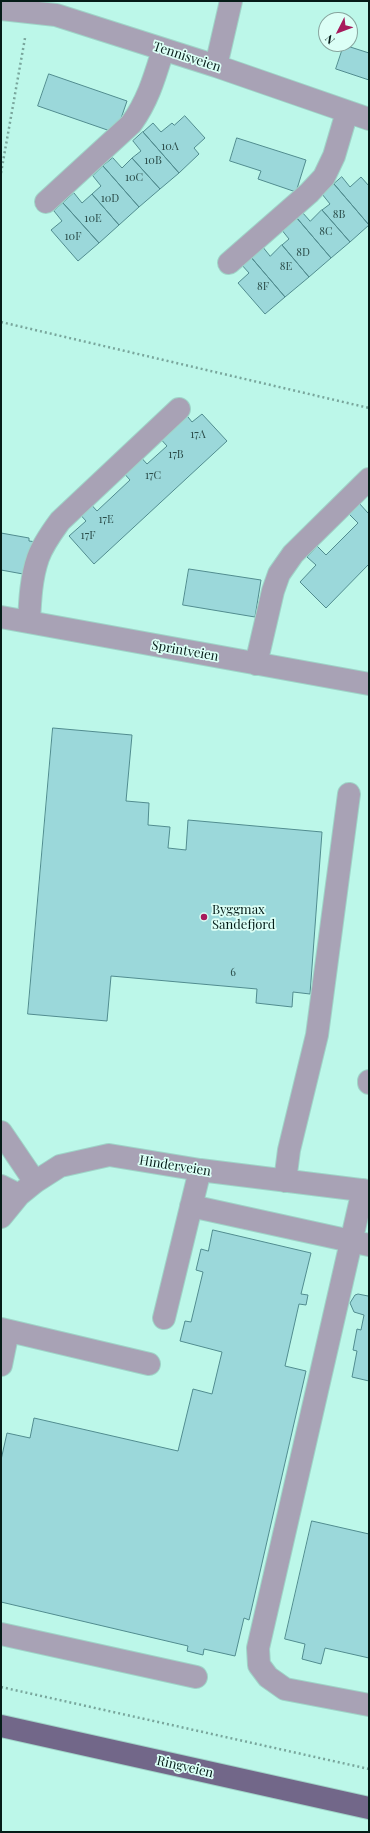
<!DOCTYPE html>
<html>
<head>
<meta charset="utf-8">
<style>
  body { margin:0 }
  #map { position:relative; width:370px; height:1833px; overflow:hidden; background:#bcf7e9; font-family:"Playfair Display",serif }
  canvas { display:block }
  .frame { position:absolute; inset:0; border:2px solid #051c18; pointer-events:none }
  .north { position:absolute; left:318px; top:12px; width:40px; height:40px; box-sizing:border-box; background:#dcfff6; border:1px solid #86a49d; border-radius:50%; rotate:228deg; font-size:11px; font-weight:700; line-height:16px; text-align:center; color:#051c18 }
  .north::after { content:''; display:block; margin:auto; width:14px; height:18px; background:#a71a5c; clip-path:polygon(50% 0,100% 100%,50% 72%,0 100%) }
</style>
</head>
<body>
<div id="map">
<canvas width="370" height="1833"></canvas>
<div class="frame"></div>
<div class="north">N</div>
</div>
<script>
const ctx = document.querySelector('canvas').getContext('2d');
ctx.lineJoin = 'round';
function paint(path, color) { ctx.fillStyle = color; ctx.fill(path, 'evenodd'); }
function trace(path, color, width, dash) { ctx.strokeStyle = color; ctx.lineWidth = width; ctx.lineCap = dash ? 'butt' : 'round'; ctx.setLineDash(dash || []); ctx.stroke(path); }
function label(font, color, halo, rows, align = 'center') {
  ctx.font = font + ' "Playfair Display",serif'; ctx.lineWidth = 3.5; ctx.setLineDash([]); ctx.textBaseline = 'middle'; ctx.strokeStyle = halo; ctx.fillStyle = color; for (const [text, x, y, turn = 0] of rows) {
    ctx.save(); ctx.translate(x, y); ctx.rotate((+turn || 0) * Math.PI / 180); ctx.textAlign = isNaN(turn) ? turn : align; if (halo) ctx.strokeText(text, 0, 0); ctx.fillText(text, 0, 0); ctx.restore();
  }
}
const building = new Path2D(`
  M344,45L369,53V80L336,69Z
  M49,74L127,101L116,133L38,106Z
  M185,116L205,138L194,148L199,154L179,173L143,132L153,123L161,132L172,123L174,125Z
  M143,132L179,173L160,189L132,158L141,151L133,141Z
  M237,138L306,160L296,192L258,179L261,171L230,161Z
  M113,158L122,168L132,158L160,189L139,207L103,166Z
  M103,166L139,207L119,225L92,194L101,186L93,176Z
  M342,177L350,187L361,177L369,186V225L334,184Z
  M334,184L369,225L350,242L322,210L330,204L322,194Z
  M74,193L82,203L92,194L119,225L99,243L63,203Z
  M63,203L99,243L78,261L51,230L62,221L54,211Z
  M322,210L350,242L331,258L296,217L302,212L310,221Z
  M296,217L331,258L309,277L282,245L289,239L281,229Z
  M282,245L309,277L285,297L250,256L262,246L270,256Z
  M250,256L285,297L265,314L238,283L249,273L241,264Z
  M184,412L192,422L202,414L227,441L94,564L69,536L86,521L77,511L88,501L97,511L130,480L121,470L138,454L147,464L167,446L158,436Z
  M359,503L368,513L369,511V564L326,608L300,582L316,565L307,557L317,546L326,555L358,523L349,514Z
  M1,533L29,538V541L37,542L23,574L1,570Z
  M189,569L261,580L255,617L183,605Z
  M53,728L132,735L126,801L149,803L148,825L170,827L168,848L186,850L188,820L322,832L310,994L293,992L292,1007L256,1003L257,989L111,976L107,1021L28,1014Z
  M213,1230L311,1253L301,1294L308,1295L306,1305L299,1304L285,1366L306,1371L249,1620L244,1618L235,1656L204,1649L203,1655L187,1651L188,1646L1,1602V1460L7,1433L30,1438L34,1418L178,1451L193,1389L212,1394L222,1352L180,1341L185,1321L191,1322L203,1272L196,1270L201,1249L208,1251Z
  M369,1292V1381L352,1377L357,1351L353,1350L357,1329L361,1330L364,1315L354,1312L350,1303L355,1295L358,1294L368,1296Z
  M312,1521L369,1534V1658L325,1648L321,1664L302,1659L305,1644L285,1639Z`);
paint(building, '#9bd8da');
trace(building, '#518c8f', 1);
const minor = new Path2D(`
  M1,9L56,15L216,66L369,119
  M216,66L231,1
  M46,202L131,124C148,101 155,76 163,50
  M229,263L309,193L324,177L334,156L347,112
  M1,617L369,684
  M29,622C30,601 31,578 38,558C43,544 52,532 60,521L179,409
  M256,664L273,591L279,574L293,554L369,479
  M369,1081V1083
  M1,1132L35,1182
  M285,1181L289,1150L317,1035L349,794
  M1,1186L19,1195
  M363,1190L258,1648L259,1665L268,1677L285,1689L369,1705
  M191,1206L369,1245
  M1,1217L19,1195L35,1182L60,1166L109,1155L200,1170L369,1191
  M164,1318L200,1170
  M1,1329L149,1364
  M1,1365L8,1331
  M1,1634L196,1677`);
const major = new Path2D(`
  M1,1726L369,1808`);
trace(minor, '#9fd4c8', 24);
trace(major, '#9fd4c8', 24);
trace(new Path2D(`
  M1,173L25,38
  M1,322L369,408
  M1,1687L369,1769`), '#79a69c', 2.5, [2, 3]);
trace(minor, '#a8a2b5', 22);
trace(major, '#726789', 22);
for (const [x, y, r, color] of [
  [204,917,4,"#a71a5c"]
]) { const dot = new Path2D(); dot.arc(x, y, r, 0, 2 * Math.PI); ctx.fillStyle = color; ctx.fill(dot); trace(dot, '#dcfff6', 1.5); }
label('11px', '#2a4b48', null, [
  ["10A",170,147],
  ["10B",153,161],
  ["10C",134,178],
  ["10D",110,199],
  ["8B",339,215],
  ["10E",93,219],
  ["8C",326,232],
  ["10F",73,237],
  ["8D",303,253],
  ["8E",286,267],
  ["8F",263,287],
  ["17A",198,435],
  ["17B",176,455],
  ["17C",153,476],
  ["17E",106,520],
  ["17F",88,536],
  ["6",233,973]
]);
label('13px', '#051c18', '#dcfff6', [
  ["Tennisveien",187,57,18],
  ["Sprintveien",185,651,10],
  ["Hinderveien",175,1166,9],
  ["Ringveien",185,1767,13]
]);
label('13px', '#051c18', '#dcfff6', [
  ["Byggmax",212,910],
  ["Sandefjord",212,925]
], 'left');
</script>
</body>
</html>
